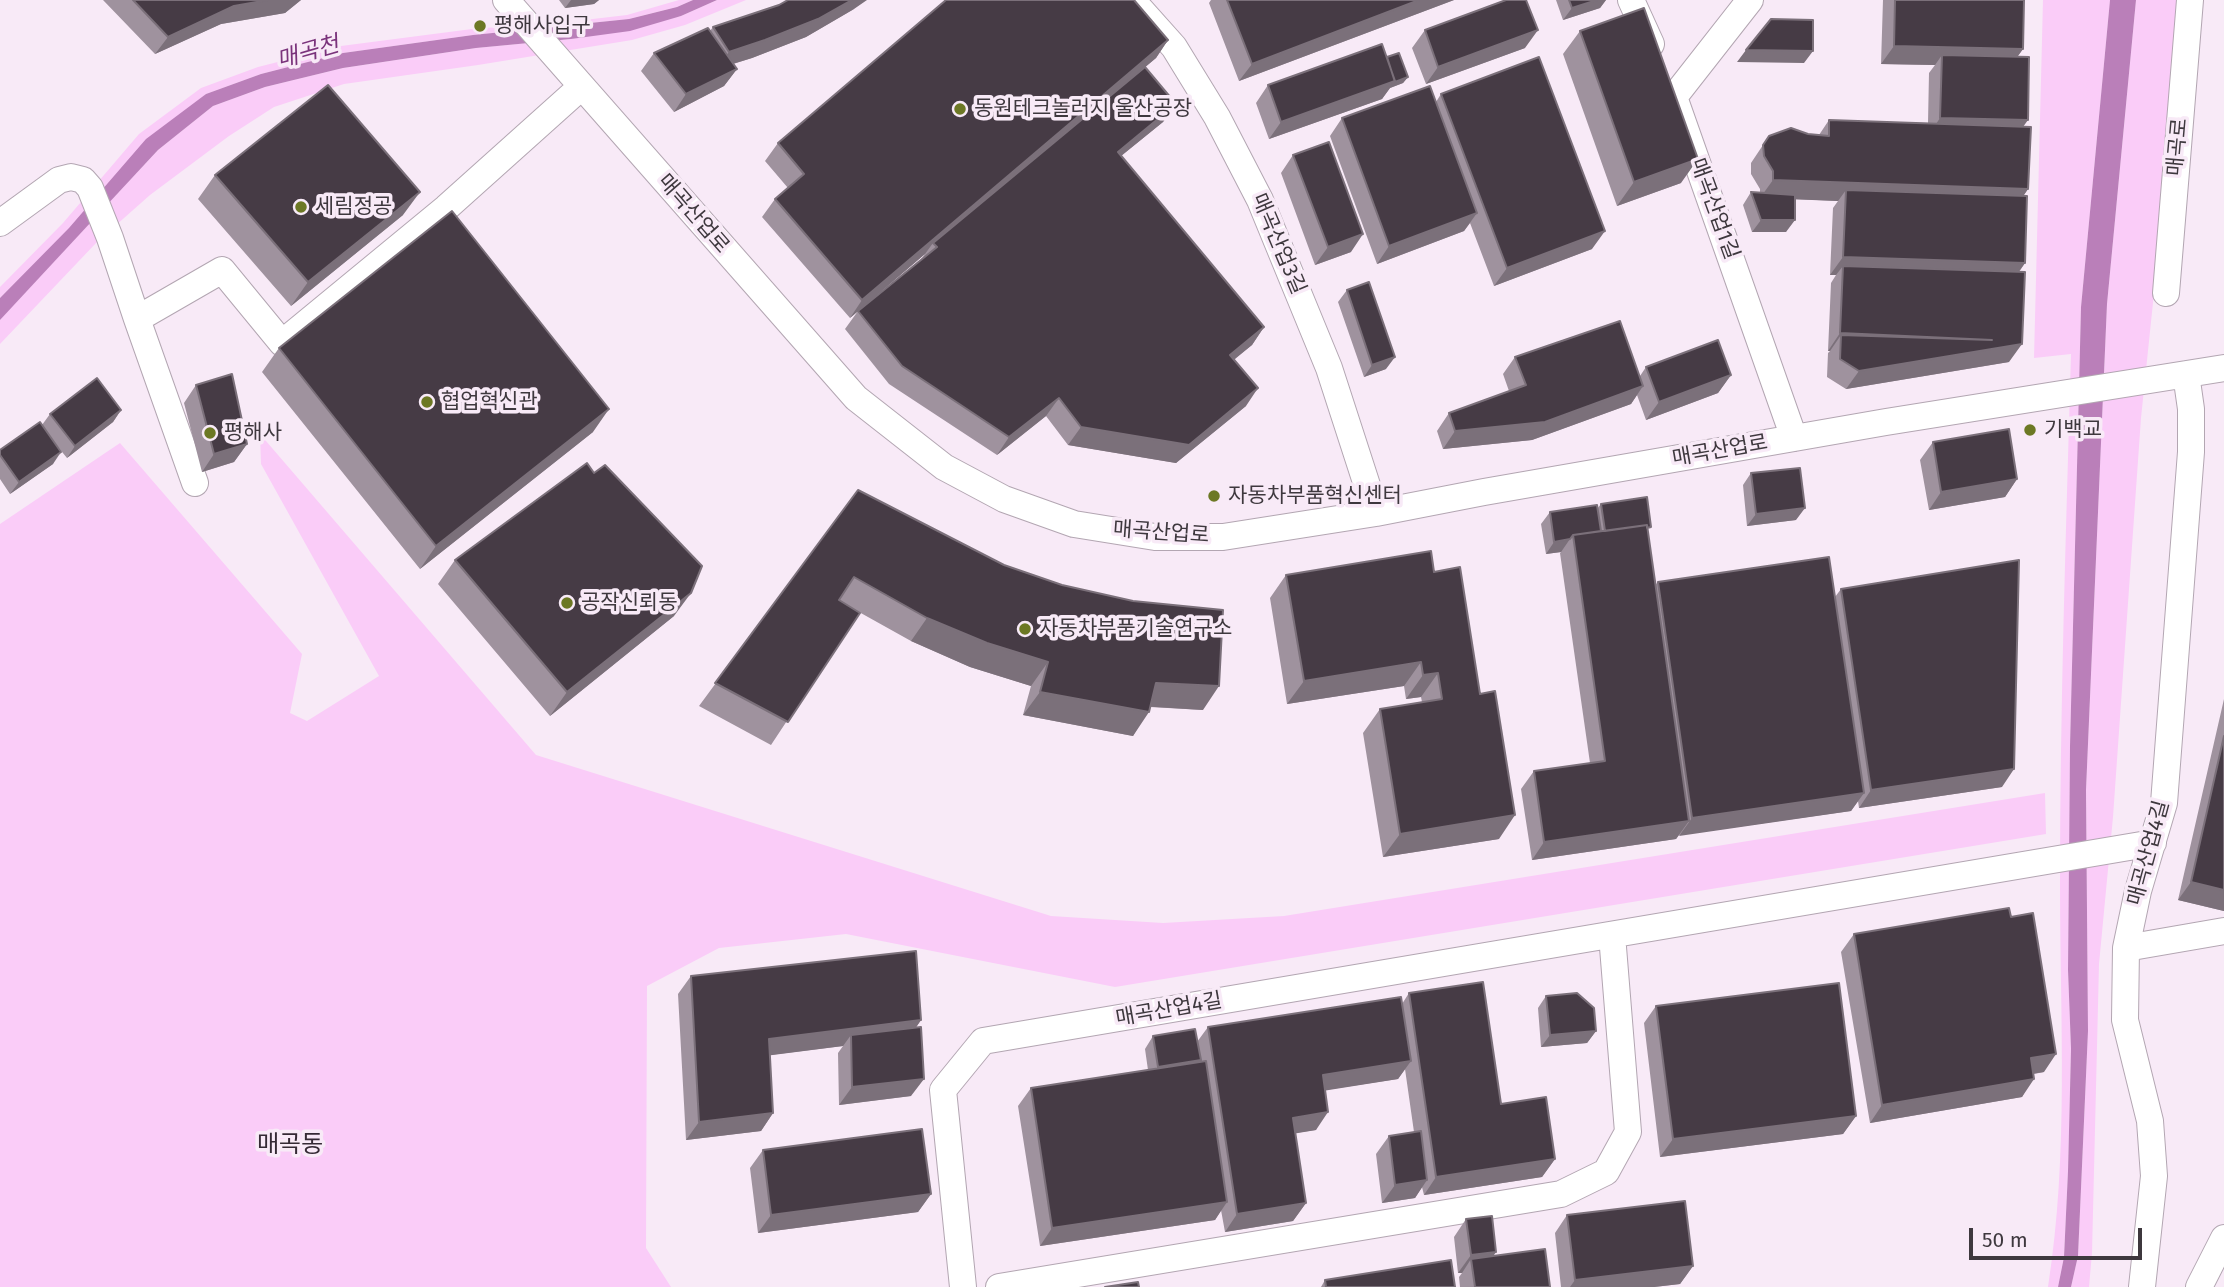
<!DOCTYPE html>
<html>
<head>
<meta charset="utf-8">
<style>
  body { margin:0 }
  #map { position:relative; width:2224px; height:1287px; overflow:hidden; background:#f8eaf7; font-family:"Fira Sans",sans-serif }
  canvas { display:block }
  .scale { position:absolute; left:1969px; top:1228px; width:173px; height:32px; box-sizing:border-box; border:4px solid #3e383e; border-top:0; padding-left:9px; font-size:21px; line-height:24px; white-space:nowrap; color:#3e383e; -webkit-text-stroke:5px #f8eaf7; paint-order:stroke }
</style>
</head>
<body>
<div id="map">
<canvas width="2224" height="1287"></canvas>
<div class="scale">50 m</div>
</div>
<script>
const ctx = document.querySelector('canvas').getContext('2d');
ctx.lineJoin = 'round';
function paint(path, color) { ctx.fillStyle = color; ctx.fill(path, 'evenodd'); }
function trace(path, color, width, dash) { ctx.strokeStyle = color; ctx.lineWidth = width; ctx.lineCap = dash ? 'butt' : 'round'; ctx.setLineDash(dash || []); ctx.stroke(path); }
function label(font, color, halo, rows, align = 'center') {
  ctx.font = font + ' "Fira Sans","Noto Sans KR",sans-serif'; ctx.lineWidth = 7; ctx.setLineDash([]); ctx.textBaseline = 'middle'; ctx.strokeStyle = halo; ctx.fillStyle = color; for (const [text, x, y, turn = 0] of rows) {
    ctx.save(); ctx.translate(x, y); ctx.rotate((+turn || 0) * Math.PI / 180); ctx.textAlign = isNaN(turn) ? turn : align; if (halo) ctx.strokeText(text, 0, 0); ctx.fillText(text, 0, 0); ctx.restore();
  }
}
paint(new Path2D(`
  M679,0H693L677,7L629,19L473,35L343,53L261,74L206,94L0,298V287L63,223L139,134L201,88L258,67L341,46L472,29L567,22L627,15Z
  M717,0H746L685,25L632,40L478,65L344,84L274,107L229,136L150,195L97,242L0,344V320L4,315L158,150L213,106L265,87L343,68L476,48L571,39L681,16Z
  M2043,0H2110L2081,307L2070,746L2068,970L2071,1049L2068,1171L2064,1257L2058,1287H2048C2069,1154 2060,1019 2060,885C2060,708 2066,531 2071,354L2034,358Z
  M2136,0H2178L2159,245L2141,418L2113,817L2099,964L2092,1253L2089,1287H2071L2078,1256L2088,1031L2086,790L2107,304Z
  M260,434L536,755L1051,916L1163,923L1284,916L2045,793L2046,834L1115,987L846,934L719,948L647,986L646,1248L671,1287H0V524L120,443L302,654L290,713L307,721L379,676L261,464Z`), '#faccf8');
paint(new Path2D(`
  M693,0H717L681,16L630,31L571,39L476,48L343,68L265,87L213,106L158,150L0,320V298L69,228L146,139L206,94L261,74L343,53L473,35L629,19L677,7Z
  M2110,0H2136L2107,304L2086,790L2088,1031L2078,1256L2071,1287H2058L2064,1257L2068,1171L2071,1049L2068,970L2070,746L2081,307Z`), '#ba7fb9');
const minor = new Path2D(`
  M506,0L856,398L944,467L1004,499L1074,524L1155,537H1223L1376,513L1484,492L1886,422L2224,368
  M1132,0L1174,47L1217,117L1260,200L1329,368L1376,513
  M1631,0L1651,44
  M1750,0L1674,97L1794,438
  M0,223L59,180L71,177L83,180L90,188L110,238L137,319
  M2166,293L2190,0
  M195,483L137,319L222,270L282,343L446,208L581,87
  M2126,948L2224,931
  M963,1287L943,1090L983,1041L2153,843
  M999,1287L1561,1194L1606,1172L1628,1132L1612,935
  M2142,1287L2154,1176L2150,1121L2125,1020L2126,948L2138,891L2164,803L2191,452V409L2186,374
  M2199,1287L2224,1238`);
trace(minor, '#b3a6b2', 28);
trace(minor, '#fff', 26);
paint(new Path2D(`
  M103,0H301L285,13L221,24L155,54Z
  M559,0H599L594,4L565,8Z
  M944,0H1134L1168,40L1156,58L1145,67L1176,104L1163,122L1121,156L1264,327L1252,345L1234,359L1246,406L1176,463L1068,445L1046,416L997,455L889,384L845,329L858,311L920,261L925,254L850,318L762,217L775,199L788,188L765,161L778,143L945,1Z
  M1211,0H1454L1239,81L1209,3Z
  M1556,0H1606L1600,8L1563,20Z
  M1883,0H2024L2023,49L2017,57L2028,189L2023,196L2025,263L2019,272L2009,362L1846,389L1827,377L1828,353L1830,351H1828L1831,283L1836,275H1830L1833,208L1838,201L1795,199L1786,232H1752L1743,205L1751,192L1760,193V189L1751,174V163L1769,136L1819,135L1829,120L1928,123L1929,73L1935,65L1881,64Z
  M854,9L806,37L752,58L733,64L737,69L724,86L674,112L641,71L654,53L710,31L713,27Z
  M1425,30L1525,48L1426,84L1412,48Z
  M1580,31L1681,183L1617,206L1563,54Z
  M1387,57L1408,77L1403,83L1390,88L1382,99L1269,139L1256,103L1268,85Z
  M1441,94L1592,249L1494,286L1470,223L1464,231L1377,264L1330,136L1342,118L1436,102Z
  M1293,155L1351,252L1315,265L1281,173Z
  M215,175L403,215L291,306L198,199Z
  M1347,290L1386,369L1364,377L1338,302Z
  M279,348L593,432L420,569L262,372Z
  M1515,357L1640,376L1646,367L1731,375L1718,393L1646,420L1637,395L1631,404L1532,440L1443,449L1437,431L1449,413L1509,391L1503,374Z
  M196,385L247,444L234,462L202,472L184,403Z
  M121,410L113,422L67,458L58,447L53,464L10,494L0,479V450L42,425L50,414Z
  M1933,442L2017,479L2005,497L1929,510L1920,460Z
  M1751,473L1796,520L1747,526L1743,485Z
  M858,490L1203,710L1150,707L1133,736L1023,715L1031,686L970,667L911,641L859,612L771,745L699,706Z
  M1601,504L1648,532L1655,585L1658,582L1835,597L1841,589L2002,787L1859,808L1858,801L1851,811L1679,835L1676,839L1532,860L1521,789L1534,771L1590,763L1560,553L1561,552L1546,554L1541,524L1550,512L1597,509Z
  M455,560L674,616L550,716L438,584Z
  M1434,572L1499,839L1383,857L1363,733L1380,709L1422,702L1421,697L1406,699L1404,686L1287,704L1270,598L1286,575Z
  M2224,699V911L2178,900Z
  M1854,934L2044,1072L2034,1074L2022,1097L1870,1123L1841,952Z
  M691,976L921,1020L916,1027L911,1096L839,1105L838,1053L843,1046L770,1055L773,1113L761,1131L686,1140L678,994Z
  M1409,993L1501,1104L1555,1159L1542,1177L1424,1195L1422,1187L1415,1198L1382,1203L1376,1154L1389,1136L1414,1132L1405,1069L1398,1079L1325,1090L1316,1130L1295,1133L1306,1203L1293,1221L1225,1232L1221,1210L1215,1220L1040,1246L1018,1106L1031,1088L1148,1070L1145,1049L1153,1036L1197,1042L1208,1027L1402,1004Z
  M1546,996L1596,1031L1587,1043L1541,1047L1538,1008Z
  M1656,1006L1856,1116L1843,1134L1660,1157L1644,1023Z
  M763,1150L931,1194L918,1212L758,1233L750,1168Z
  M1567,1215L1693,1266L1680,1284L1654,1287H1561L1555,1233Z
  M1466,1219L1494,1256L1550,1287H1460L1459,1277L1462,1273H1458L1454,1237Z
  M1325,1280L1455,1287H1321Z`), '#9f929e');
paint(new Path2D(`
  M268,0H301L285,13L221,24L155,54L168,37L234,6Z
  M571,0H599L594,4L565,8Z
  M852,0H867L854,9L806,37L752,58L716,69L729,52Z
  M1419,0H1454L1239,81L1252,64Z
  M1597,0H1606L1600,8L1563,20L1572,8Z
  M1538,30L1525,48L1426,84L1438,67Z
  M1168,40L1156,58L935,245L933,243L925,254L850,318L862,300Z
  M1894,46L2023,49L2010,67L1942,55L1935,65L1881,64Z
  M1746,50L1813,51L1804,63L1737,62Z
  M737,69L724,86L674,112L686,94Z
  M1408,77L1403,83L1390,88L1382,99L1269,139L1281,122Z
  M1176,104L1163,122L1105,169L1118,152Z
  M1940,118L2028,120L2015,138L1928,136Z
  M1698,159L1681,183L1617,206L1634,182Z
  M1773,180L2028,189L2016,207L1846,190L1838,201L1760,198Z
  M420,192L403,215L291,306L308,282Z
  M1477,213L1464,231L1377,264L1389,246Z
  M1761,220H1795L1786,232H1752Z
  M1605,231L1592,249L1494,286L1507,268Z
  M1363,234L1351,252L1315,265L1328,247Z
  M1843,257L2025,263L2012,281L1843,266L1836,275H1830Z
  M1264,327L1252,345L1218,373L1230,355Z
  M1840,333L1992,340L2022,344L2009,362L1846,389L1859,371L1841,335L1830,351H1828Z
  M1395,357L1386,369L1364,377L1372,365Z
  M1731,375L1718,393L1646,420L1659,402Z
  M1643,386L1631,404L1532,440L1443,449L1455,431Z
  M1258,388L1246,406L1176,463L1068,445L1081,427Z
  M1059,398L1046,416L997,455L1009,437Z
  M609,409L593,432L420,569L436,546Z
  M121,410L113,422L67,458L75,446Z
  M247,444L234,462L202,472L214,454Z
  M61,452L53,464L10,494L19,482Z
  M2017,479L2005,497L1929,510L1941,492Z
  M1805,508L1796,520L1747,526L1756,514Z
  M1570,539L1561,552L1546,554L1554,542Z
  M691,593L674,616L550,716L567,692Z
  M927,618L1048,662L1031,686L970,667L911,641Z
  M1421,662L1404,686L1287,704L1304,681Z
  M1438,673L1421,697L1406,699L1423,675Z
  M1156,683L1219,686L1203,710L1139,706Z
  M1040,692L1149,712L1133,736L1023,715Z
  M2014,769L2002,787L1859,808L1871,790Z
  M1864,793L1851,811L1679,836L1692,818Z
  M1515,815L1499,839L1383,857L1400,834Z
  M1689,821L1676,839L1532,860L1544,842Z
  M2191,882L2224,890V911L2178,900Z
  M921,1020L909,1038L851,1035L843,1046L757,1057L769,1039Z
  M1596,1031L1587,1043L1541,1047L1550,1035Z
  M2056,1054L2044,1072L2018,1076L2031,1058Z
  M1201,1060L1192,1072L1150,1079L1158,1067Z
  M1411,1061L1398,1079L1310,1093L1323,1075Z
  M924,1079L911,1096L839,1105L852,1087Z
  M2034,1079L2022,1097L1870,1123L1882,1105Z
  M1328,1112L1316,1130L1280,1136L1293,1118Z
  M773,1113L761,1131L686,1140L699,1122Z
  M1856,1116L1843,1134L1660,1157L1673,1139Z
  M1555,1159L1542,1177L1424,1195L1436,1177Z
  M1427,1180L1415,1198L1382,1203L1395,1185Z
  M931,1194L918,1212L758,1233L771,1215Z
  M1227,1202L1215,1220L1040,1246L1052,1228Z
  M1306,1203L1293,1221L1225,1232L1237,1214Z
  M1496,1252L1484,1270L1471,1259L1462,1273H1458L1471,1255Z
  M1693,1266L1680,1284L1654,1287H1570L1575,1280Z`), '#7b707a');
const building = new Path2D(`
  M133,0H268L234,6L168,37Z
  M788,0H852L818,19L765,40L729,52L713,27L779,5Z
  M946,0H1134L1168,40L862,300L775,199L804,174L778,143Z
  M1227,0H1419L1252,64Z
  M1506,0H1526L1538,30L1438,67L1425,30Z
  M1569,0H1597L1572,8Z
  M1895,0H2024L2023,49L1894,46Z
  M1644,8L1698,159L1634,182L1580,31Z
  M1771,19L1813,20V51L1746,50Z
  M708,28L737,69L686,94L654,53Z
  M1382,44L1395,81L1281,122L1268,85Z
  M1399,53L1408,77L1395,82L1387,57Z
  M1942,55L2029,57L2028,120L1940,118Z
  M1539,57L1605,231L1507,268L1441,94Z
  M1145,67L1176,104L1118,152L1264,327L1230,355L1258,388L1189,445L1081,427L1059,398L1009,437L902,366L858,311L937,247L933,243Z
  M328,85L420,192L308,282L215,175Z
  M1430,86L1477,213L1389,246L1342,118Z
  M1829,120L2031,127L2028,189L1773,180V171L1764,156L1763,145L1769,136L1791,128L1808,134L1829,136Z
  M1329,142L1363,234L1328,247L1293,155Z
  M1846,190L2027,196L2025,263L1843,257Z
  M1751,192L1795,195V220H1761Z
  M452,211L609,409L436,546L279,348Z
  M1843,266L2025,272L2022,344L1859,371L1840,359L1841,335L1992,340L1840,333Z
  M1369,282L1395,357L1372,365L1347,290Z
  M1620,321L1643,386L1545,422L1455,431L1449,413L1526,385L1515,357Z
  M1718,340L1731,375L1659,402L1646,367Z
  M232,374L247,444L214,454L196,385Z
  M97,378L121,410L75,446L50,414Z
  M40,422L61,452L19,482L0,455V450Z
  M2009,429L2017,479L1941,492L1933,442Z
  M587,463L594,473L605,465L702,566L691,593L567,692L455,560Z
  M1800,468L1805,508L1756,514L1751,473Z
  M858,490L1004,565L1062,585L1133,601L1223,610L1219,686L1156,683L1149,712L1040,692L1048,662L987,643L927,618L854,577L839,600L860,613L788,722L715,683Z
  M1647,497L1651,527L1647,528V525L1605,531L1601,504Z
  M1597,505L1601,531L1573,535L1570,539L1554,542L1550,512Z
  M1647,525L1689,821L1544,842L1534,771L1605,761L1573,535Z
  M1431,551L1434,572L1460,567L1480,694L1495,691L1515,815L1400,834L1380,709L1442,699L1438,673L1423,675L1421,662L1304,681L1286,575Z
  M1829,557L1864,793L1692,818L1658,582Z
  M2019,560L2014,769L1871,790L1841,589Z
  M2224,736V890L2191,882Z
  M2009,908L2011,917L2033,913L2056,1054L2031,1058L2034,1079L1882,1105L1854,934Z
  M916,951L921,1020L769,1039L773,1113L699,1122L691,976Z
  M1483,982L1501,1104L1546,1097L1555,1159L1436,1177L1409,993Z
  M1839,983L1856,1116L1673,1139L1656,1006Z
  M1577,993L1594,1008L1596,1031L1550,1035L1546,996Z
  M1401,997L1411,1061L1323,1075L1328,1112L1293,1118L1306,1203L1237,1214L1208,1027Z
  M921,1027L924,1079L852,1087L851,1035Z
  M1195,1029L1201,1060L1158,1067L1153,1036Z
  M1206,1061L1227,1202L1052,1228L1031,1088Z
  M922,1129L931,1194L771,1215L763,1150Z
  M1421,1131L1427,1180L1395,1185L1389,1136Z
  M1685,1201L1693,1266L1575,1280L1567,1215Z
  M1492,1216L1496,1252L1471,1255L1466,1219Z
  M1545,1249L1550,1287H1475L1471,1259Z
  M1451,1260L1455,1287H1326L1325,1280Z
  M1138,1282L1139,1287H1105Z`);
paint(building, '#463b45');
trace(building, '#7b707a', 2);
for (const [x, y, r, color] of [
  [480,26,7,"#6c7824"],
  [960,109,7,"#6c7824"],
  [301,207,7,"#6c7824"],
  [427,402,7,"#6c7824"],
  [2030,430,7,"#6c7824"],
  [210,433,7,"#6c7824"],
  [1214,496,7,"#6c7824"],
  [567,603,7,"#6c7824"],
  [1025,629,7,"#6c7824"]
]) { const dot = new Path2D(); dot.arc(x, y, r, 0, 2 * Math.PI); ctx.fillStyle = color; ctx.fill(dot); trace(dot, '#f8eaf7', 2.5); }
label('21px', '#3e383e', '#f8eaf7', [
  ["평해사입구",494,26],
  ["동원테크놀러지 울산공장",974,109],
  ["세림정공",315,207],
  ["협업혁신관",441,402],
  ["기백교",2044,430],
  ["평해사",224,433],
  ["자동차부품혁신센터",1228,496],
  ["공작신뢰동",581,603],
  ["자동차부품기술연구소",1039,629]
], 'left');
label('21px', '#3e383e', '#f8eaf7', [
  ["매곡로",2178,147,-85],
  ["매곡산업1길",1714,209,70],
  ["매곡산업로",693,214,49],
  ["매곡산업3길",1278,244,67],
  ["매곡산업로",1720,451,-10],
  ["매곡산업로",1161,533,4],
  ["매곡산업4길",2149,853,-75],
  ["매곡산업4길",1169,1010,-10]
]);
label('italic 23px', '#7a337b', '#f8eaf7', [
  ["매곡천",308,53,-16]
]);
label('24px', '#352a35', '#f8eaf7', [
  ["매곡동",290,1145]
]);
</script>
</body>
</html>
